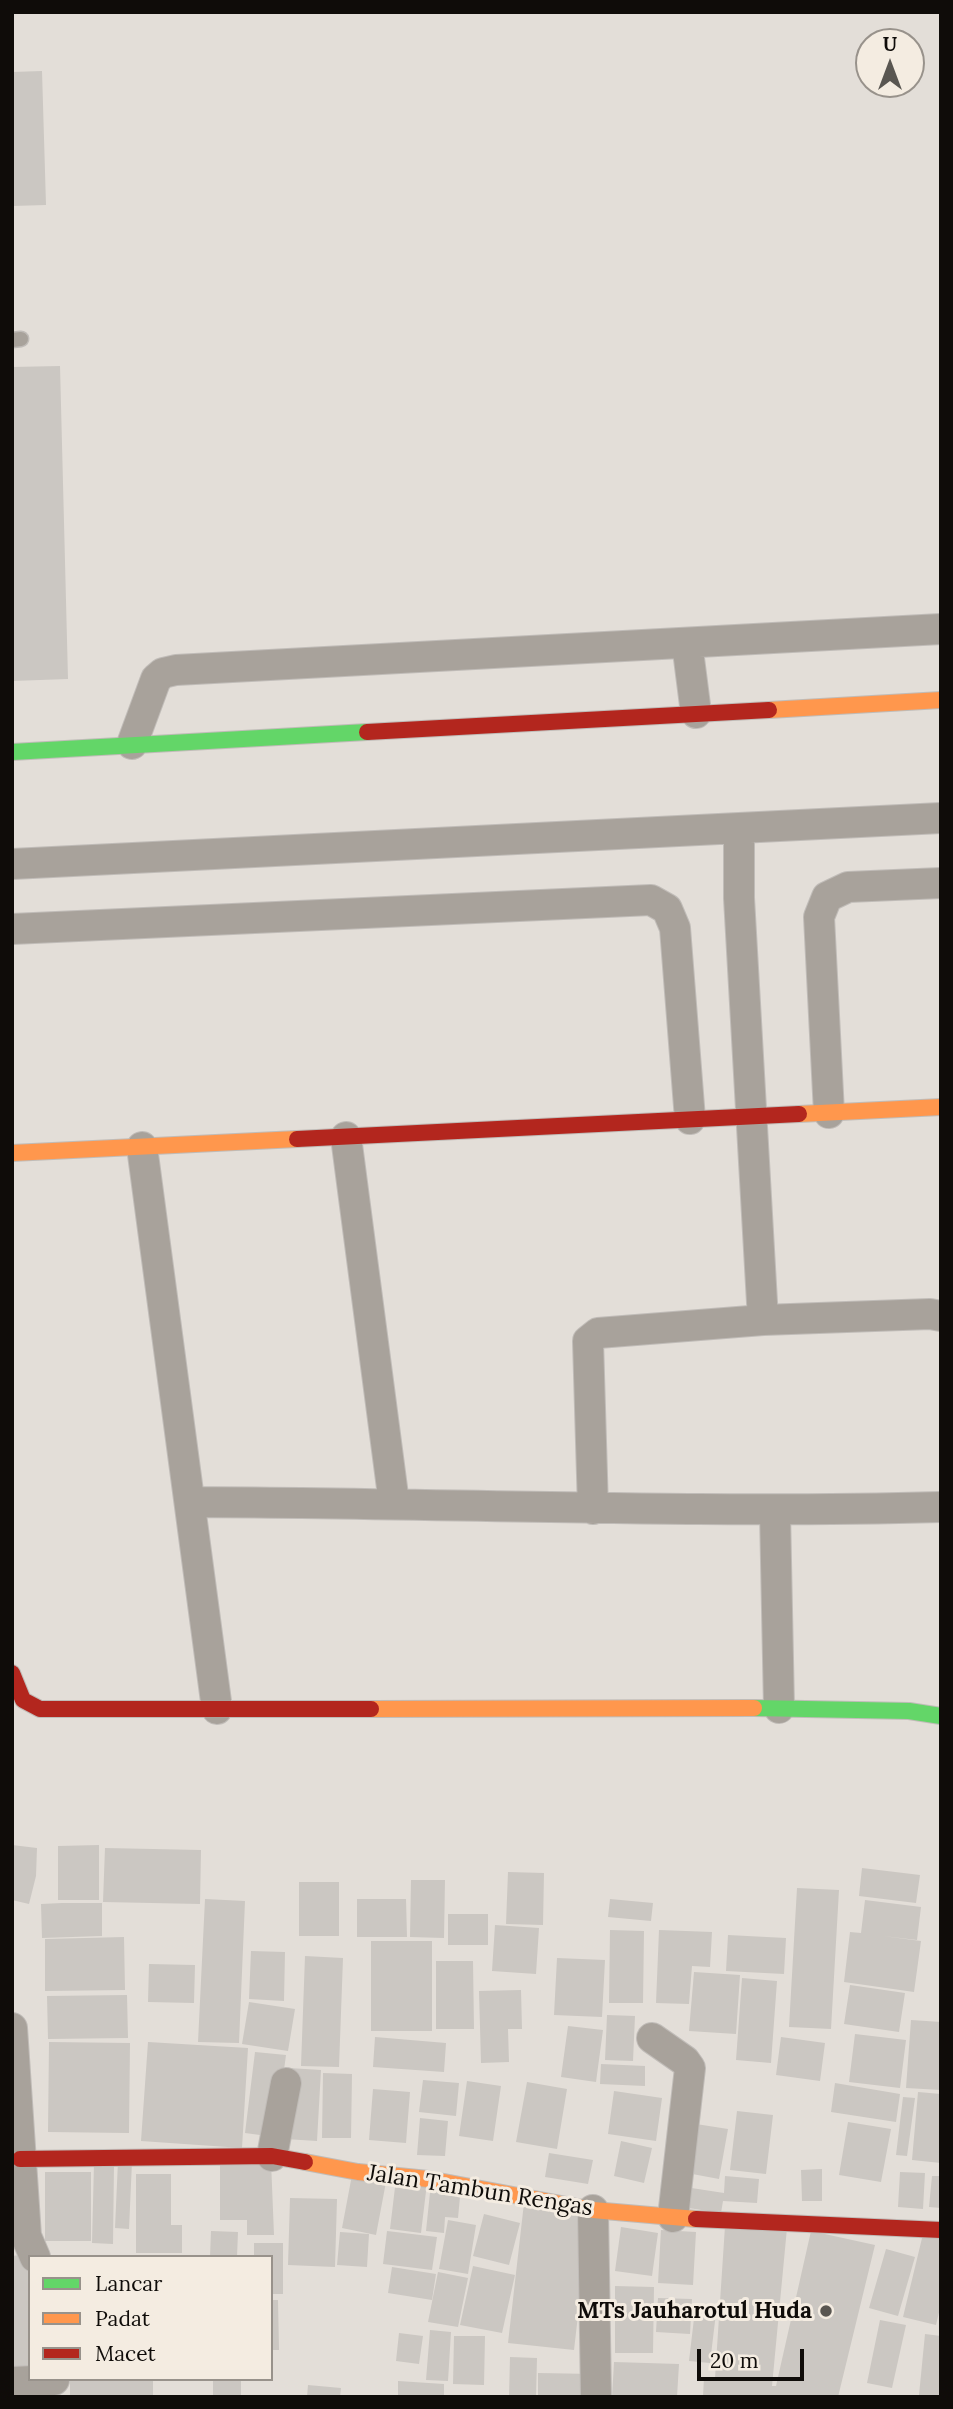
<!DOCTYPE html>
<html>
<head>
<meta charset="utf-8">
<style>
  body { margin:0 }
  #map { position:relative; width:953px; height:2409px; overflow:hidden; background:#e3ded8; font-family:Lora,serif }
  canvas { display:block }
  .frame { position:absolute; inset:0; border:14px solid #0f0c09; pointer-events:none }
  .legend { position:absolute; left:28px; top:2255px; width:245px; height:126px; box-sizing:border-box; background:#f4ece1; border:2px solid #98928b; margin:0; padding:9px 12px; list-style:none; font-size:21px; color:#0f0c09 }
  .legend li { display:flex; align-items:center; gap:14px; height:35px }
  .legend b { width:35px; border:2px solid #98928b }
  .north { position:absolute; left:855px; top:28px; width:70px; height:70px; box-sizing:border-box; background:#f4ece1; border:2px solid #98928b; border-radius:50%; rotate:0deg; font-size:19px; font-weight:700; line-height:28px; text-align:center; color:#0f0c09 }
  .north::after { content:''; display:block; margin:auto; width:24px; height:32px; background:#595651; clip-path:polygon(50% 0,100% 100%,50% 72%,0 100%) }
  .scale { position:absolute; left:697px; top:2349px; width:107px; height:32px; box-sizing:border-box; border:4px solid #0f0c09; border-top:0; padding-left:9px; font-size:21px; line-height:24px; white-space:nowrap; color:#0f0c09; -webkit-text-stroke:5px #f4ece1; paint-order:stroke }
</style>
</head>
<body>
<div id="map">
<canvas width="953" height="2409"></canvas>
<div class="frame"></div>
<ul class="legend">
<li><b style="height:9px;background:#63d668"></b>Lancar</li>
<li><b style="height:9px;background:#ff974d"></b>Padat</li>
<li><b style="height:9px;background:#b3261e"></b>Macet</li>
</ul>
<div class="north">U</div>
<div class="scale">20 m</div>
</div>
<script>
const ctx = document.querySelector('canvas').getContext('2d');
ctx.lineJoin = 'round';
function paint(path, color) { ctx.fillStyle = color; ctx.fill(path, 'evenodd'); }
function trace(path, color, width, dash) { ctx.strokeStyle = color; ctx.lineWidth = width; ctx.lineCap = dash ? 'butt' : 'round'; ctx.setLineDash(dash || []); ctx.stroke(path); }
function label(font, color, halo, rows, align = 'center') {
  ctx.font = font + ' Lora,serif'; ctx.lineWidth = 6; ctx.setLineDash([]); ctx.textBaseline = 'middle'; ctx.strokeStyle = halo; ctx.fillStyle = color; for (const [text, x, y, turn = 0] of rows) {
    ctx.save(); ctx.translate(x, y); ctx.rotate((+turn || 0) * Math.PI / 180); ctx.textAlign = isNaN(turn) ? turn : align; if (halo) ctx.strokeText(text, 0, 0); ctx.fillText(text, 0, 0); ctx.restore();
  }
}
paint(new Path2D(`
  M42,71L46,205L12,206V72Z
  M60,366L68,679L12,681V367Z
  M12,1845L37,1848L36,1876L29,1904L12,1900Z
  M99,1845V1900H58V1846Z
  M105,1848L201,1850L200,1904L103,1902Z
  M862,1868L920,1875L916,1903L859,1896Z
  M508,1872L544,1873L543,1925L506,1924Z
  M411,1880H445L444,1938L410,1937Z
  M299,1882H339V1936H299Z
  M797,1888L839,1890L831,2029L789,2027Z
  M205,1899L245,1901L239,2043L198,2042Z
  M357,1899H406L407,1937H357Z
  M610,1899L653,1903L651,1921L608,1917Z
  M865,1900L921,1907L917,1940L883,1936L921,1941L914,1992L844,1982L850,1932L861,1933Z
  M62,1903H102V1936L42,1938L41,1904Z
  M448,1914H488V1945H448Z
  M495,1925L539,1928L536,1974L492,1971Z
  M610,1930L644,1931L643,2003H609Z
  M659,1930L712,1932L710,1967L692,1966L689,2004L656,2003Z
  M728,1935L786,1938L784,1974L726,1971Z
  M124,1937L125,1990L45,1991V1939Z
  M371,1941H432V2031H371Z
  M251,1951L285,1952L284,2001L249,1999Z
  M305,1956L343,1958L339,2067L301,2066Z
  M557,1958L605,1960L602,2017L554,2015Z
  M436,1961H473L474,2029H436Z
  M149,1964L195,1965L194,2003L148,2002Z
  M694,1972L740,1975L736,2034L689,2031Z
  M742,1978L777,1981L771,2063L736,2060Z
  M850,1985L905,1993L899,2032L844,2024Z
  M521,1990L522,2029H508L509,2062L481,2063L479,1991Z
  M127,1995L128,2038L48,2039L47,1996Z
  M249,2002L295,2009L288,2051L242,2044Z
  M607,2015L635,2016L633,2061L605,2060Z
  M911,2020L941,2022V2090L906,2088Z
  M568,2026L603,2030L596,2082L561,2077Z
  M855,2034L906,2040L900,2088L849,2082Z
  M375,2037L446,2043L444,2072L373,2067Z
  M781,2037L825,2043L820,2081L776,2075Z
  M49,2042L130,2043L129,2133L48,2132Z
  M148,2042L248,2048L242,2148L141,2141Z
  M255,2052L286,2055L275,2137L245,2133Z
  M601,2064L645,2066V2086L600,2084Z
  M289,2068L321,2070L317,2141L285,2139Z
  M323,2073L352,2074L351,2138H322Z
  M423,2080L459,2083L456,2116L419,2112Z
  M467,2081L501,2086L493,2141L459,2136Z
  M527,2082L567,2089L557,2149L516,2142Z
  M835,2083L900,2094L896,2122L831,2112Z
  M373,2089L410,2092L406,2143L369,2140Z
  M614,2091L662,2098L656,2141L608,2134Z
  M918,2092L941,2094V2163L912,2160Z
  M903,2097L915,2098L907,2156L896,2155Z
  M737,2111L773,2115L766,2174L730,2170Z
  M420,2118L448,2121L445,2156L417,2155Z
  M848,2122L891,2129L881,2182L839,2175Z
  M696,2124L728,2129L719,2179L687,2173Z
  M621,2141L652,2148L644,2183L614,2176Z
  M549,2153L593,2160L588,2184L545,2177Z
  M220,2160L271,2161L274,2235H247V2220H220Z
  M118,2161L132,2162L129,2229L115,2228Z
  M94,2163H114L113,2244L92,2243Z
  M822,2169V2201H802L801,2170Z
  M45,2172H91V2241H45Z
  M900,2172L925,2173L923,2209L898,2207Z
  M136,2174H171V2225H182V2253H136Z
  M352,2175L386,2182L376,2235L342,2228Z
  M725,2176L759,2179L757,2203L723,2201L721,2213L682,2207L685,2187L724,2193Z
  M932,2176H941V2208L929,2207Z
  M396,2179L427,2183L421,2233L390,2229Z
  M431,2183L461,2186L458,2218L445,2217L444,2233L426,2231Z
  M290,2198L337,2199L335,2267L288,2265Z
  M524,2203L590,2211L574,2350L508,2343Z
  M484,2214L520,2223L509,2265L473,2256Z
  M448,2220L476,2225L468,2274L439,2269Z
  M725,2226L787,2228L772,2386H776L811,2231L875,2245L838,2397H703L704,2377L715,2378Z
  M621,2227L658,2233L652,2276L615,2271Z
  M661,2230L696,2232L693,2285L658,2283Z
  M211,2231L238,2232L237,2257H210Z
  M387,2231L437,2237L432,2270L383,2264Z
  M340,2232L369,2234L367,2267L337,2265Z
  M923,2234L941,2239V2304L936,2325L903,2317Z
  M254,2243H283V2294H271V2257H254Z
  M886,2249L915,2257L898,2316L869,2308Z
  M28,2254L30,2368L12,2370V2256Z
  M473,2266L515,2275L502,2333L460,2325Z
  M392,2267L436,2274L432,2300L388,2293Z
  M438,2272L468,2278L458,2327L428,2322Z
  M615,2286L654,2287L653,2353H615Z
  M658,2298L692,2299L690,2334L656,2332Z
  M271,2300H278L279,2350H271Z
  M695,2310L716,2313L710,2363L689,2361Z
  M880,2320L906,2325L892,2388L867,2383Z
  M430,2330L451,2332L448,2381L426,2380Z
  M399,2333L423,2336L419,2364L396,2361Z
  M925,2334L941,2336V2397L919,2395Z
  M454,2336H485L484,2385L453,2384Z
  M510,2357L537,2358L536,2397H509Z
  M614,2362L679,2364L677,2397H612Z
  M538,2373L594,2374L593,2397H538Z
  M70,2379H153V2397H70Z
  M213,2379H241V2397H213Z
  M398,2381L444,2384V2397H398Z
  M308,2385L341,2388L340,2397H307Z`), '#cbc7c2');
const lane = new Path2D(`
  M12,340L21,339`);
const street = new Path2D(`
  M687,643L696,713
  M132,744L156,679L163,673L176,670L941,629
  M739,828V898L763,1320
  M12,864L941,818
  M12,929L651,900L667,909L675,928L690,1119
  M829,1113L819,917L827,897L848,887L941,883
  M346,1137L394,1503
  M142,1147L217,1709
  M190,1502C440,1503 690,1514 941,1507
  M593,1509L588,1341L598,1333L763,1320L930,1314L941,1316
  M775,1512L779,1708
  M12,2028L26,2236L35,2257
  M652,2038L685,2061L690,2068L673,2217
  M272,2156L286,2083
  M593,2210L596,2397
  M12,2382L54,2380`);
const fast = new Path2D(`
  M12,752L367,732
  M754,1708L909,1711L941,1716`);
const slow = new Path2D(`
  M769,710L941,700
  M799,1114L941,1107
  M12,1153L297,1139
  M371,1709L754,1708
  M305,2162L358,2172L428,2179L593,2210L696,2219`);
const jam = new Path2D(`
  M367,732L769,710
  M297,1139L799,1114
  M12,1673L23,1700L40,1709H371
  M20,2159L272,2156L305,2162
  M696,2219L941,2230`);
trace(lane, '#c0bcb8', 17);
trace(street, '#c0bcb8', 32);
trace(fast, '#c0bcb8', 18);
trace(slow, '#c0bcb8', 18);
trace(jam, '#c0bcb8', 18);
trace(lane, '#a8a29b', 14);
trace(street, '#a8a29b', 30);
trace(fast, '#63d668', 16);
trace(slow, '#ff974d', 16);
trace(jam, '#b3261e', 16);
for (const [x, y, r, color] of [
  [826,2311,7,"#595651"]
]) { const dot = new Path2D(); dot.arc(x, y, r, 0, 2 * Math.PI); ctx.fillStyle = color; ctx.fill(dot); trace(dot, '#f4ece1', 2.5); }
label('23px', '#0f0c09', '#f4ece1', [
  ["Jalan Tambun Rengas",480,2191,9]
]);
label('bold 23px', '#0f0c09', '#f4ece1', [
  ["MTs Jauharotul Huda",812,2311]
], 'right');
</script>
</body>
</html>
